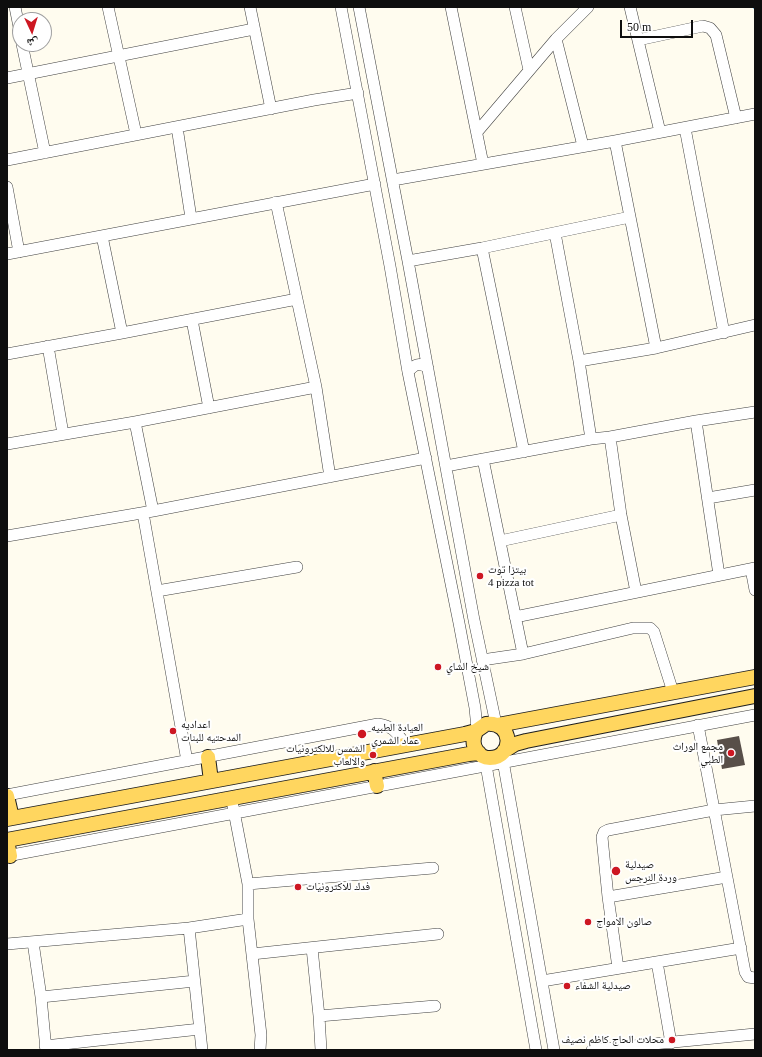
<!DOCTYPE html>
<html>
<head>
<meta charset="utf-8">
<style>
  body { margin:0 }
  #map { position:relative; width:762px; height:1057px; overflow:hidden; background:#fffcef; font-family:"Times New Roman","Noto Naskh Arabic",serif }
  canvas { display:block }
  .frame { position:absolute; inset:0; border:8px solid #0e0e0e; pointer-events:none }
  .north { position:absolute; left:12px; top:12px; width:40px; height:40px; box-sizing:border-box; background:#fff; border:1px solid #9f9f9f; border-radius:50%; rotate:176deg; font-size:11px; font-weight:700; line-height:16px; text-align:center; color:#0e0e0e }
  .north::after { content:''; display:block; margin:auto; width:14px; height:18px; background:#cd1722; clip-path:polygon(50% 0,100% 100%,50% 72%,0 100%) }
  .scale { position:absolute; left:620px; top:20px; width:73px; height:18px; box-sizing:border-box; border:2px solid #0e0e0e; border-top:0; padding-left:5px; font-size:12px; line-height:14px; white-space:nowrap; color:#0e0e0e; -webkit-text-stroke:3px #fff; paint-order:stroke }
</style>
</head>
<body>
<div id="map">
<canvas width="762" height="1057"></canvas>
<div class="frame"></div>
<div class="north">ش</div>
<div class="scale">50 m</div>
</div>
<script>
const ctx = document.querySelector('canvas').getContext('2d');
ctx.lineJoin = 'round';
function trace(path, color, width, dash) { ctx.strokeStyle = color; ctx.lineWidth = width; ctx.lineCap = dash ? 'butt' : 'round'; ctx.setLineDash(dash || []); ctx.stroke(path); }
function paint(path, color) { ctx.fillStyle = color; ctx.fill(path, 'evenodd'); }
function label(font, color, halo, rows, align = 'center') {
  ctx.font = font + ' "Times New Roman","Noto Naskh Arabic",serif'; ctx.lineWidth = 4; ctx.setLineDash([]); ctx.textBaseline = 'middle'; ctx.strokeStyle = halo; ctx.fillStyle = color; for (const [text, x, y, turn = 0] of rows) {
    ctx.save(); ctx.translate(x, y); ctx.rotate((+turn || 0) * Math.PI / 180); ctx.textAlign = isNaN(turn) ? turn : align; if (halo) ctx.strokeText(text, 0, 0); ctx.fillText(text, 0, 0); ctx.restore();
  }
}
trace(new Path2D(`
  M754,7L755,8`), '#2d98db', 3);
paint(new Path2D(`
  M739,736L745,765L722,769L717,740Z`), '#584f49');
const minor = new Path2D(`
  M15,7L20,32
  M108,7L136,134
  M250,7L271,109
  M341,7L390,266L408,372L459,623L475,708L477,729
  M359,7L408,261L474,620L496,724
  M451,7L483,164
  M515,7L529,70
  M630,7L660,132
  M556,39L583,146
  M638,40L703,26L710,28L716,35L736,118
  M22,44L45,153
  M7,78L254,29
  M177,127L191,218
  M685,128L724,333
  M477,132L556,39L588,7
  M615,141L656,348
  M7,160L314,100L358,93
  M393,180L615,141L755,114
  M7,187L19,252
  M276,202L316,387L330,477
  M555,233L579,361L591,439
  M102,236L122,333
  M482,248L524,452
  M7,254L375,184
  M408,261L482,248L630,217
  M192,320L209,408
  M48,346L63,434
  M7,354L122,333L297,299
  M579,361L656,348L755,325
  M408,372C415,364 419,362 428,368
  M696,421L719,575
  M135,422L153,511
  M610,437L621,515L636,592
  M7,444L135,422L316,387
  M483,459L523,654
  M446,466L591,439L610,437L696,421L755,412
  M708,498L755,490
  M143,513L187,761
  M7,536L153,511L426,458
  M500,541L621,515
  M751,569L755,590
  M157,591L297,567
  M515,617L755,568
  M482,660L523,654L633,628H650L654,632L673,692
  M698,725L745,972L748,977L755,978
  M502,755L554,1050
  M483,759L486,765L536,1050
  M7,795L378,724C393,726 397,733 406,745
  M233,806L248,884V919L261,1035L260,1050
  M7,856L755,715
  M248,884L433,868
  M608,897L727,877
  M189,928L202,1050
  M33,942L41,997L46,1050
  M7,944L189,928L248,919
  M312,948L319,1016
  M252,954L438,934
  M657,962L671,1043
  M618,968L608,897L602,837L604,832L608,830L714,810L755,806
  M542,981L741,948
  M41,997L195,981
  M45,1046L200,1029
  M321,1050L319,1016L435,1006
  M592,1050L755,1034`);
const major = new Path2D(`
  M498,725L755,677
  M504,751L515,744L526,741L755,696
  M208,757L211,781
  M374,771L377,786
  M7,796L12,818
  M7,819L465,734L476,731L486,724C514,721 514,758 490,758C485,758 480,756 477,751C472,745 473,738 476,731
  M7,840L469,754L479,753
  M7,840L10,856`);
trace(minor, '#414141', 12);
trace(major, '#1f1f1f', 16);
trace(minor, '#fff', 11);
trace(major, '#ffd65f', 14);
for (const [x, y, r, color] of [
  [480,576,4,"#cd1722"],
  [438,667,4,"#cd1722"],
  [173,731,4,"#cd1722"],
  [362,734,5,"#cd1722"],
  [731,753,4,"#cd1722"],
  [373,755,4,"#cd1722"],
  [616,871,5,"#cd1722"],
  [298,887,4,"#cd1722"],
  [588,922,4,"#cd1722"],
  [567,986,4,"#cd1722"],
  [672,1040,4,"#cd1722"]
]) { const dot = new Path2D(); dot.arc(x, y, r, 0, 2 * Math.PI); ctx.fillStyle = color; ctx.fill(dot); trace(dot, '#fff', 1.5); }
label('11px', '#0e0e0e', '#fff', [
  ["بيتزا توت",488,570],
  ["4 pizza tot",488,583],
  ["شيخ الشاي",446,667],
  ["اعداديه",181,725],
  ["المدحتيه للبنات",181,738],
  ["العيادة الطبيه",371,728],
  ["عماد الشمري",371,741],
  ["مجمع الوراث",723,747,"right"],
  ["الطبي",723,760,"right"],
  ["الشمس للالكترونيات",365,749,"right"],
  ["والالعاب",365,762,"right"],
  ["صيدلية",625,865],
  ["وردة النرجس",625,878],
  ["فدك للاكترونيات",306,887],
  ["صالون الامواج",596,922],
  ["صيدلية الشفاء",575,986],
  ["محلات الحاج كاظم نصيف",664,1040,"right"]
], 'left');
</script>
</body>
</html>
